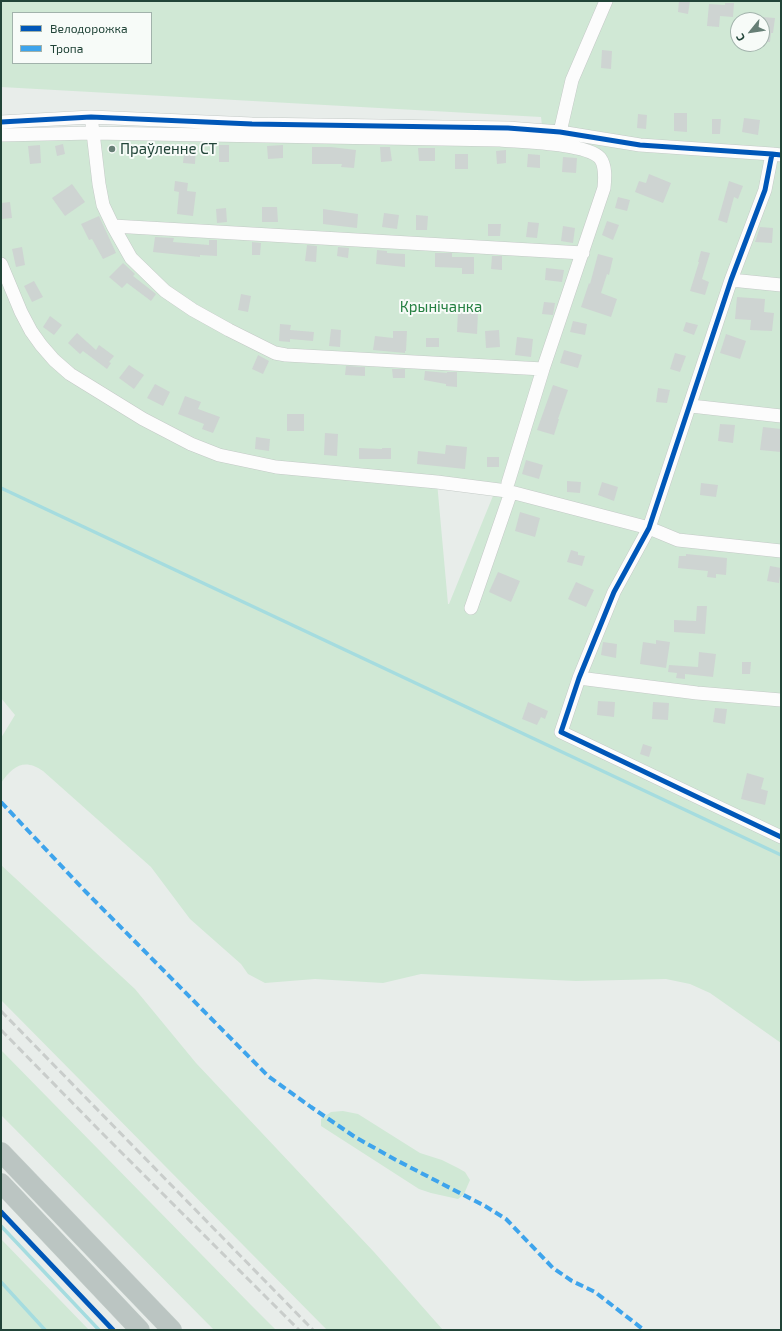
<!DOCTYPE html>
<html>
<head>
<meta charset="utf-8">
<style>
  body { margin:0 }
  #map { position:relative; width:782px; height:1331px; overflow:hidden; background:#e8edea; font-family:"Exo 2",sans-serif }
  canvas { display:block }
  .frame { position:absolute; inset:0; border:2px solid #214438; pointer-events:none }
  .legend { position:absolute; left:12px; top:12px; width:140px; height:52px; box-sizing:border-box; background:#f7fbf8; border:1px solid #a1b2ab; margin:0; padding:5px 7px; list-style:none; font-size:12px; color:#214438 }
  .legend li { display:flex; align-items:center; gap:8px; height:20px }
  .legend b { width:20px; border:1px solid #a1b2ab }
  .north { position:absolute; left:730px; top:12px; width:40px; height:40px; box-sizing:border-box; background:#f7fbf8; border:1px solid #a1b2ab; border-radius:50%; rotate:240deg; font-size:11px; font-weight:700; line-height:16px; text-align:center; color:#214438 }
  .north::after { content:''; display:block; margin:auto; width:14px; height:18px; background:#677f76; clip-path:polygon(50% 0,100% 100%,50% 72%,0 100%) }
</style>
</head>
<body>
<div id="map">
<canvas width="782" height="1331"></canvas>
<div class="frame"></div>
<ul class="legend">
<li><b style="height:5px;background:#0057b8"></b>Велодорожка</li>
<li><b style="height:5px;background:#3ea4ec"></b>Тропа</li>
</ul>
<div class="north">С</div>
</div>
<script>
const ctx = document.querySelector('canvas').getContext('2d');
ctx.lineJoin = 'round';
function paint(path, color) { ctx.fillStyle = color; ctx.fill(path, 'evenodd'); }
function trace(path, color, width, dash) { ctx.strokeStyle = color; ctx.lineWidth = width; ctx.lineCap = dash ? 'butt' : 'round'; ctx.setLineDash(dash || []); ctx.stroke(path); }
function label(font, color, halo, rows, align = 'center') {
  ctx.font = font + ' "Exo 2",sans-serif'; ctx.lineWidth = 4; ctx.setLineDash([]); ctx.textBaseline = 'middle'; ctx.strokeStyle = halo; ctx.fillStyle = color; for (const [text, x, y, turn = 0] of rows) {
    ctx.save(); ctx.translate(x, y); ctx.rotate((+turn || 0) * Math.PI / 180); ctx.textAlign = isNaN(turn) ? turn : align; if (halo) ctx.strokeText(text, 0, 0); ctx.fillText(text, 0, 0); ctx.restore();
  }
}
paint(new Path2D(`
  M1,1H781V1043L710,993L690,984L666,979L576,981L421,974L383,983L315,979L265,983L248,974L241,964L190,919L151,867L43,771C24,758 13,766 1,783V738L15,715L1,698V133L98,126L250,131L543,134L541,117L1,87ZM13,13H151V63H13ZM738,20H762V44H738ZM437,482L497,486L449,604H448Z
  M1,865L135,989L196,1063L374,1252L443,1330H327L1,1000Z
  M1,1050L251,1305L276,1330H214L1,1115Z
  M343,1111L358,1114L420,1153L442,1160L458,1168L465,1172L470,1180L464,1194L458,1199L431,1193L419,1189L321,1126V1119L331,1112Z
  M1,1239L89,1330H1Z`), '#d0e8d5');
trace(new Path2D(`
  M1,488L781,855
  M1,1226L99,1330
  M1,1282L45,1330`), '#a5dcdf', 3.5);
paint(new Path2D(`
  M679,1H690L688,14L678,12Z
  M725,3H734L733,17L720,16L719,27L707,26L709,4L725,5Z
  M762,17L775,18L773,33H771L770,42H762Z
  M602,50L612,51L611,69L601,68Z
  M674,113H687V132L674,131Z
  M638,114L647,115L646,129L637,128Z
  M744,118L760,120L758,135L742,132Z
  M712,119H721L720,134H712Z
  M63,144L65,154L57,156L55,146Z
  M185,144L196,145L195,164L183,163Z
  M40,145L41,163L30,164L28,146Z
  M219,145H229V162H219Z
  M283,145V158L268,159L267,146Z
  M312,147H331L356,150L354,168L341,167L342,164H312Z
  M380,147H390L392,161L381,162Z
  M418,148H435V161H419Z
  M506,150V163L497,164L496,151Z
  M455,154H468V169H455Z
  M528,154L540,155V168L527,167Z
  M563,157L577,158L576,173L562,172Z
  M649,174L671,183L663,203L635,192L639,181L646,183Z
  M175,181L188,183L187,191L196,192L193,216L177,214L179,192L174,191Z
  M729,181L743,186L738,199L734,197L727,223L718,220Z
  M72,184L85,202L65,216L52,198Z
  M618,197L630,200L627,211L615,208Z
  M10,202L12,218L2,219L1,203Z
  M262,207H277L278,222H262Z
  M226,208L227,222L217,223L216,209Z
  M323,209L358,214L357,228L323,224Z
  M384,213L399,215L397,229L382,227Z
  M416,215L428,216L427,230H416Z
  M99,216L116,253L103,259L92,239L89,240L81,224Z
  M607,221L619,225L613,240L602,235Z
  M528,222L539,223L537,238L526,237Z
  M488,224H501L500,236H488Z
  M563,226L575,228L573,243L561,241Z
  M760,227L773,228L772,243L755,242Z
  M155,237L174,238L173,242L209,245V240H217V256L200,255V257L153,252Z
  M252,242L261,243L260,255H252Z
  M307,245L317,246L316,262L305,261Z
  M22,247L25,265L16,267L12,249Z
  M338,247L349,248L348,258L337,256Z
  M377,250L387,251V253L405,254V267L376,264Z
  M701,251L710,253L702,279L709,282L705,295L690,291L699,262H698Z
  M435,253H452V257H474V274H462V268L435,267Z
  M598,254L613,258L609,275L607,274L601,293L617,299L611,317L581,307L589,283L590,284Z
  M492,256H502V270L491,269Z
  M123,263L135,274L133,276L156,294L151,301L127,283L122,288L109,277Z
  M546,268L564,270L562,282L545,280Z
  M34,281L43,297L32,302L24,286Z
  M241,294L251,296L248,312L238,310Z
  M737,297L765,299L764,312L774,313L772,331L750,330L751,320L735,319Z
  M544,302L555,303L553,315L542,314Z
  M458,311L478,312L477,334L457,332Z
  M50,316L62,325L54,335L43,327Z
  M573,321L587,324L585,335L570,332Z
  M686,322L698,325L694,335L683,331Z
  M280,324L291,325L290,330L314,332L313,341L290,339V342L279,341Z
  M331,329L341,330L340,347L329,346Z
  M499,330L500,347L486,348L485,331Z
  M393,331H407L406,351H405V353L373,350L375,336L393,338Z
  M77,333L96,350L99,345L114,356L109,362L111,363L107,369L83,351L80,354L68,343Z
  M726,334L746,341L740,359L720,353Z
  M517,337L533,339L531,357L515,355Z
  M426,338H439V347H426Z
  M564,350L582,355L578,368L560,363Z
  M675,353L686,356L680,372L670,369Z
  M258,355L269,361L263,374L252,369Z
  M129,365L144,375L134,389L119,378Z
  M346,366L365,367V376L345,375Z
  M392,369H405V378H393Z
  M425,371L447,373V372H457V387L446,386V384L424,380Z
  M155,384L170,392L163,406L147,398Z
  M553,385L568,390L558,419H559L554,435L537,430Z
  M658,388L670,390L667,403L656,402Z
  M185,396L201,402L198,409L220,417L213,433L202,429L204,424L178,414Z
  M287,414H304V431H287Z
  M720,424L735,425L733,443L718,441Z
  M763,427L781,429V452L760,450Z
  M325,433L338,434L337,456L324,455Z
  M256,437L270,439L269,451L255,449Z
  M446,445L467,447L465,469L417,464L418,451L445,454Z
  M359,448L382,449V448H391V459H359Z
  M487,457H499V467H487Z
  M526,460L543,465L539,479L522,474Z
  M567,481L581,482L580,493L567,492Z
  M602,482L618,487L614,501L598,495Z
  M701,483L718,485L716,497L700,495Z
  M520,512L540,518L535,537L515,531Z
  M571,550L578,552V555L585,556L582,566L567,562Z
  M686,554L727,558L726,575L716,574V578L707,577L708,571L678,568L679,556H686Z
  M770,566L781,568L779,583L767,581Z
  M498,572L520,581L511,602L489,592Z
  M576,582L594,590L586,607L568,599Z
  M697,606H707L705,634L674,632V620L696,621Z
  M656,640L670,642L666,668L640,664L643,642L656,644Z
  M603,642L617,644L616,658L601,655Z
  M699,652L716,654L713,677L685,674V679L676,678L677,673L668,672L669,665L698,667Z
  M742,662H751L750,674H742Z
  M598,701L615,702L614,717L597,715Z
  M528,702L548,711L545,719L541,717L537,725L522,719Z
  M653,702L669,703L668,720L652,719Z
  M715,708L727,709L725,724L713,722Z
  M643,744L652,747L649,757L640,754Z
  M747,773L764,778L761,789L768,791L765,805L741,799Z`), '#ced4d2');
const minor = new Path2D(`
  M1,122L91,117L252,124L508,128L560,132L640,145L772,154
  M92,124L99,184L103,205L113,226L131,258L165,291L193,310L229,330L275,353L286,355L543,369
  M560,132L572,80L606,1
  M1,135L93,133L500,140C522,142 586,143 600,158C606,166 605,178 604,188L543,369L508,483
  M781,155L772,154L765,190L731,280L649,528L614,592L579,678L561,732L781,837
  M113,226L583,253
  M1,264L21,312L31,331L41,345L54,360L70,374L143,419L191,444L219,455L276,467L437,482L507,491L649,528L678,540L781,551
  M731,280L781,285
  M691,406L781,416
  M471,608L511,492
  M579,678L697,693L781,700`);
const highway = new Path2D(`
  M1,1152L172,1330
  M1,1183L140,1330`);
trace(minor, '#c4cac7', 14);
trace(highway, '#c2ccc8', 20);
trace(minor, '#fcfcfc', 13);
trace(highway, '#bbc5c2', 19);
trace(new Path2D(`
  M1,1011L313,1330
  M1,1030L103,1134L299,1330`), '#c9cdcb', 3, [8, 4]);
trace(new Path2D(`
  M1,802L85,891L268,1076L311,1107L355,1137L396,1160L485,1206L506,1219L553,1268L572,1281L595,1292L644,1330`), '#3ea4ec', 4, [8, 4]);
trace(new Path2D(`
  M1,122L91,117L252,124L508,128L560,132L640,145L772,154
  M781,155L772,154L765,190L731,280L649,528L614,592L579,678L561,732L781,837
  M1,1212L113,1330`), '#0057b8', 5);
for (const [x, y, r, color] of [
  [112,149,4,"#677f76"]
]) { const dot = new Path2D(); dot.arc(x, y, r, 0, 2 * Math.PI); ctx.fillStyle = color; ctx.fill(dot); trace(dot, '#f7fbf8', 1.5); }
label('15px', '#214438', '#f7fbf8', [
  ["Праўленне СТ",120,149]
], 'left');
label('15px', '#268042', '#f7fbf8', [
  ["Крынічанка",441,307]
]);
</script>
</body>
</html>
